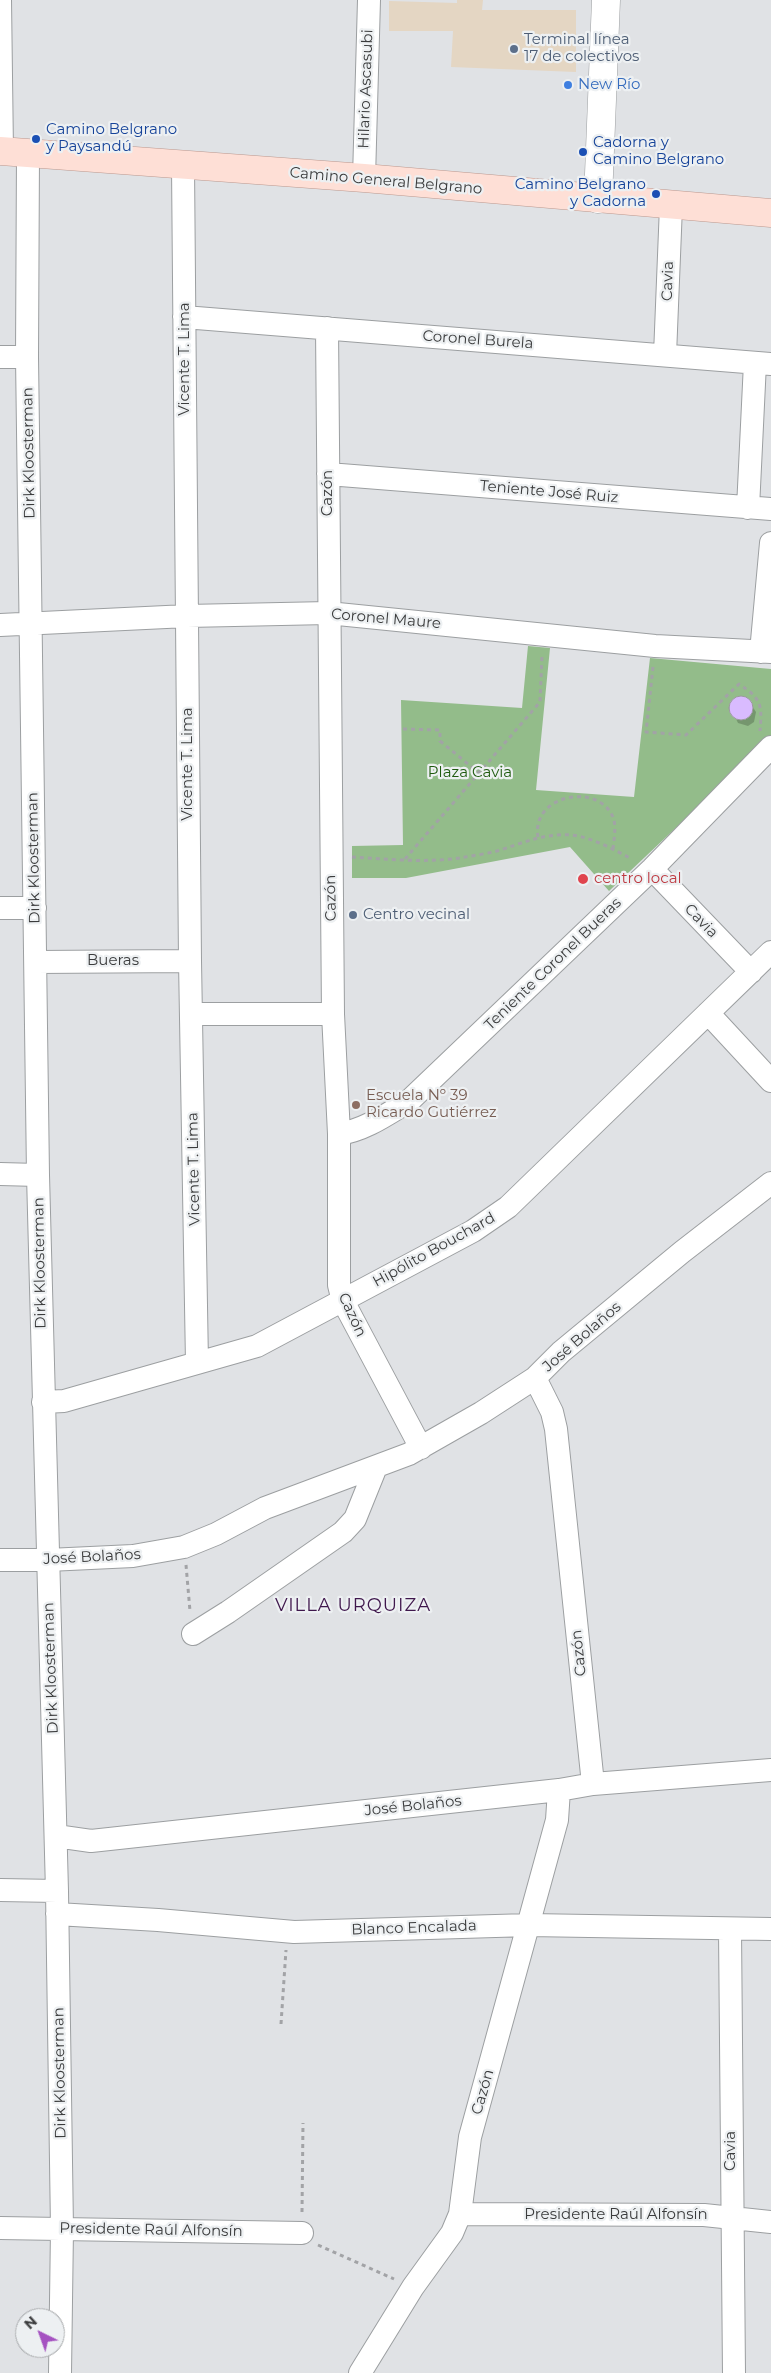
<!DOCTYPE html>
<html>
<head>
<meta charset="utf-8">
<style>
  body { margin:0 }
  #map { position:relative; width:771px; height:2373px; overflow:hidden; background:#e0e2e5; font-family:Montserrat,sans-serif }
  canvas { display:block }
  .north { position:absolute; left:15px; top:2308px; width:50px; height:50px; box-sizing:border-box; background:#edf0f2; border:1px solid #a6a8aa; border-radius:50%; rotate:318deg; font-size:14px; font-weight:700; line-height:20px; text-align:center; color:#3b3c3d }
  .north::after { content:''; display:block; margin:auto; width:18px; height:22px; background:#a552c1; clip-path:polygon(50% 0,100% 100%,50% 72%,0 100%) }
</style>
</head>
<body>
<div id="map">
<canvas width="771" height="2373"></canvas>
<div class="north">N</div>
</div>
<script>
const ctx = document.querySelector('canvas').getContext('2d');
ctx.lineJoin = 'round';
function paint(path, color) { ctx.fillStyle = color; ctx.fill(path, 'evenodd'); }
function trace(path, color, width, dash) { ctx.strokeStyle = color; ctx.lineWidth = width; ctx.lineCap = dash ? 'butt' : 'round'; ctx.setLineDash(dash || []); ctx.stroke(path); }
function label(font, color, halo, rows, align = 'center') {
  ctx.font = font + ' Montserrat,sans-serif'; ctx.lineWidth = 4.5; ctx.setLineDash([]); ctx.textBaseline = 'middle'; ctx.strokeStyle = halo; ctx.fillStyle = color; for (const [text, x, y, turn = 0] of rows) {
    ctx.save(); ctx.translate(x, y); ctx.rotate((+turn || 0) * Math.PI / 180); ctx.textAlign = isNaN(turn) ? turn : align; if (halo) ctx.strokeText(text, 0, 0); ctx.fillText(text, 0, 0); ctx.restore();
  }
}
paint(new Path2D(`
  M457,0H483L482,10H576V72L451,67L453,31H389V1L457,3Z`), '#e4d6c3');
paint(new Path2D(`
  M528,646L550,648L536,790L634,797L650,658L771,669V738L609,891L570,847L406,878H352V846L403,845L401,700L522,708Z`), '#93bc8a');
paint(new Path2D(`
  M742,698L748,700L756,712L754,722L748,726L738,723L731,709L733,702Z`), '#0003');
const building = new Path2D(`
  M729 708a12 12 0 1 1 24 0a12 12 0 1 1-24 0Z`);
paint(building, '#d9bbff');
trace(building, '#9c9b9e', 1);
const minor = new Path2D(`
  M0,0L2,151
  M28,153L27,357L38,1175L57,1891L62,2229L60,2373
  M183,166L190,961L197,1363
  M364,178L369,0
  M184,317L771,364
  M327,328L333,1014L339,1134V1285L343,1301L421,1448
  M665,355L671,206
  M0,357H27
  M328,474L771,509
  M748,508L755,363
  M0,625L187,616L328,613L655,646L771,652
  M761,652L771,543
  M652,869L751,972
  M0,908H35
  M36,962L190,961
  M708,1013L771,1081
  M192,1014H333
  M339,1134C365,1130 386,1115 409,1101L652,869L771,747
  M0,1174L38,1175
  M535,1378L552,1412L556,1429L593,1784
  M43,1402L64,1401L257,1346L473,1231L508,1207L771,952
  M0,1560H48L133,1556L184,1547L216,1534L265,1508L409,1454L481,1413L535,1378L561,1352L682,1252L771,1183
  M193,1634L228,1612L343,1532L355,1519L376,1467
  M56,1836L91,1841L559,1790L593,1784L771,1770
  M0,1890L57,1891
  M57,1914L158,1920L294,1932L529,1925L771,1929
  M730,1930L734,2373
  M460,2214L704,2215L771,2222
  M0,2228L302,2233
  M360,2373L413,2287L452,2233L460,2214L470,2137L557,1820L559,1790`);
const tertiary = new Path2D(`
  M598,199L606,0`);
const primary = new Path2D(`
  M0,151L364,178L771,213`);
trace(minor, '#9c9fa1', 24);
trace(tertiary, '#9c9fa1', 29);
trace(primary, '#ba988f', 29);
trace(new Path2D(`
  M653,667L646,732L686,735L739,684C762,699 762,705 760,731
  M403,729L440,730V741L479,773
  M538,837C531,796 595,782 612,815C617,824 614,839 613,849
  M352,857C387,859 424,863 459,858C471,856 485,854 497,851C523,843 544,833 571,835C592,837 614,850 632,859
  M405,859L540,702L542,655
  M186,1565L190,1611
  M281,2024L286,1950
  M302,2212L303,2123
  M318,2245L394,2279`), '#a2a3a6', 3, [4, 4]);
trace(minor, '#fff', 22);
trace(tertiary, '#fff', 28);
trace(primary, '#fedfd6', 28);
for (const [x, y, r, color] of [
  [514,49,5,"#5c6f8a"],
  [568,85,5,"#3f7fe0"],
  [36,139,5,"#1a4fb4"],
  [583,152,5,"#1a4fb4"],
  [656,194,5,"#1a4fb4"],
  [583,879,6,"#e0444e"],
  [353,915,5,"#5c6f8a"],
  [356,1105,5,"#8d6e63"]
]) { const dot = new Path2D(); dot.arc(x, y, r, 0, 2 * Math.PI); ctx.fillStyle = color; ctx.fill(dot); trace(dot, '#edf0f2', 2); }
label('15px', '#4e5e75', '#edf0f2', [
  ["Terminal línea",524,40],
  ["17 de colectivos",524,57],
  ["Centro vecinal",363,915]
], 'left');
label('15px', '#366cbe', '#edf0f2', [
  ["New Río",578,85]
], 'left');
label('15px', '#3b3c3d', '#edf0f2', [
  ["Hilario Ascasubi",366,89,-88],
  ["Camino General Belgrano",386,181,5],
  ["Cavia",668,281,-88],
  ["Coronel Burela",478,340,4],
  ["Vicente T. Lima",185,359,-90],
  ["Dirk Kloosterman",29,453,-91],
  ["Teniente José Ruiz",549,492,5],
  ["Cazón",328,493,-90],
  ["Coronel Maure",386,619,5],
  ["Vicente T. Lima",188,764,-90],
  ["Dirk Kloosterman",34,858,-91],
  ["Cazón",331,898,-91],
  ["Cavia",701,921,46],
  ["Bueras",113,961],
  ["Teniente Coronel Bueras",553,964,-44],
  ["Vicente T. Lima",194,1169,-91],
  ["Hipólito Bouchard",434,1250,-29],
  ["Dirk Kloosterman",40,1263,-91],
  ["Cazón",352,1315,65],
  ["José Bolaños",582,1337,-41],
  ["José Bolaños",92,1557,-3],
  ["Cazón",579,1653,-96],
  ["Dirk Kloosterman",51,1668,-92],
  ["José Bolaños",413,1806,-6],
  ["Blanco Encalada",414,1928,-2],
  ["Dirk Kloosterman",60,2073,-91],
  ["Cazón",483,2092,-74],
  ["Cavia",731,2151,-90],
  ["Presidente Raúl Alfonsín",616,2215],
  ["Presidente Raúl Alfonsín",151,2230,1]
]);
label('15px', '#164399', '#edf0f2', [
  ["Camino Belgrano",46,130],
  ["y Paysandú",46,147],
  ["Cadorna y",593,143],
  ["Camino Belgrano",593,160],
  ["Camino Belgrano",646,185,"right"],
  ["y Cadorna",646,202,"right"]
], 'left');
label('15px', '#1f5b0f', '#edf0f2', [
  ["Plaza Cavia",470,773]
]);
label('15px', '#be3a42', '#edf0f2', [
  ["centro local",594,879]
], 'left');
label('15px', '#785e54', '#edf0f2', [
  ["Escuela Nº 39",366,1096],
  ["Ricardo Gutiérrez",366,1113]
], 'left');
ctx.letterSpacing = '1px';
label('18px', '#3f174c', '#edf0f2', [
  ["VILLA URQUIZA",353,1606]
]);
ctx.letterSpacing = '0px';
</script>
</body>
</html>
